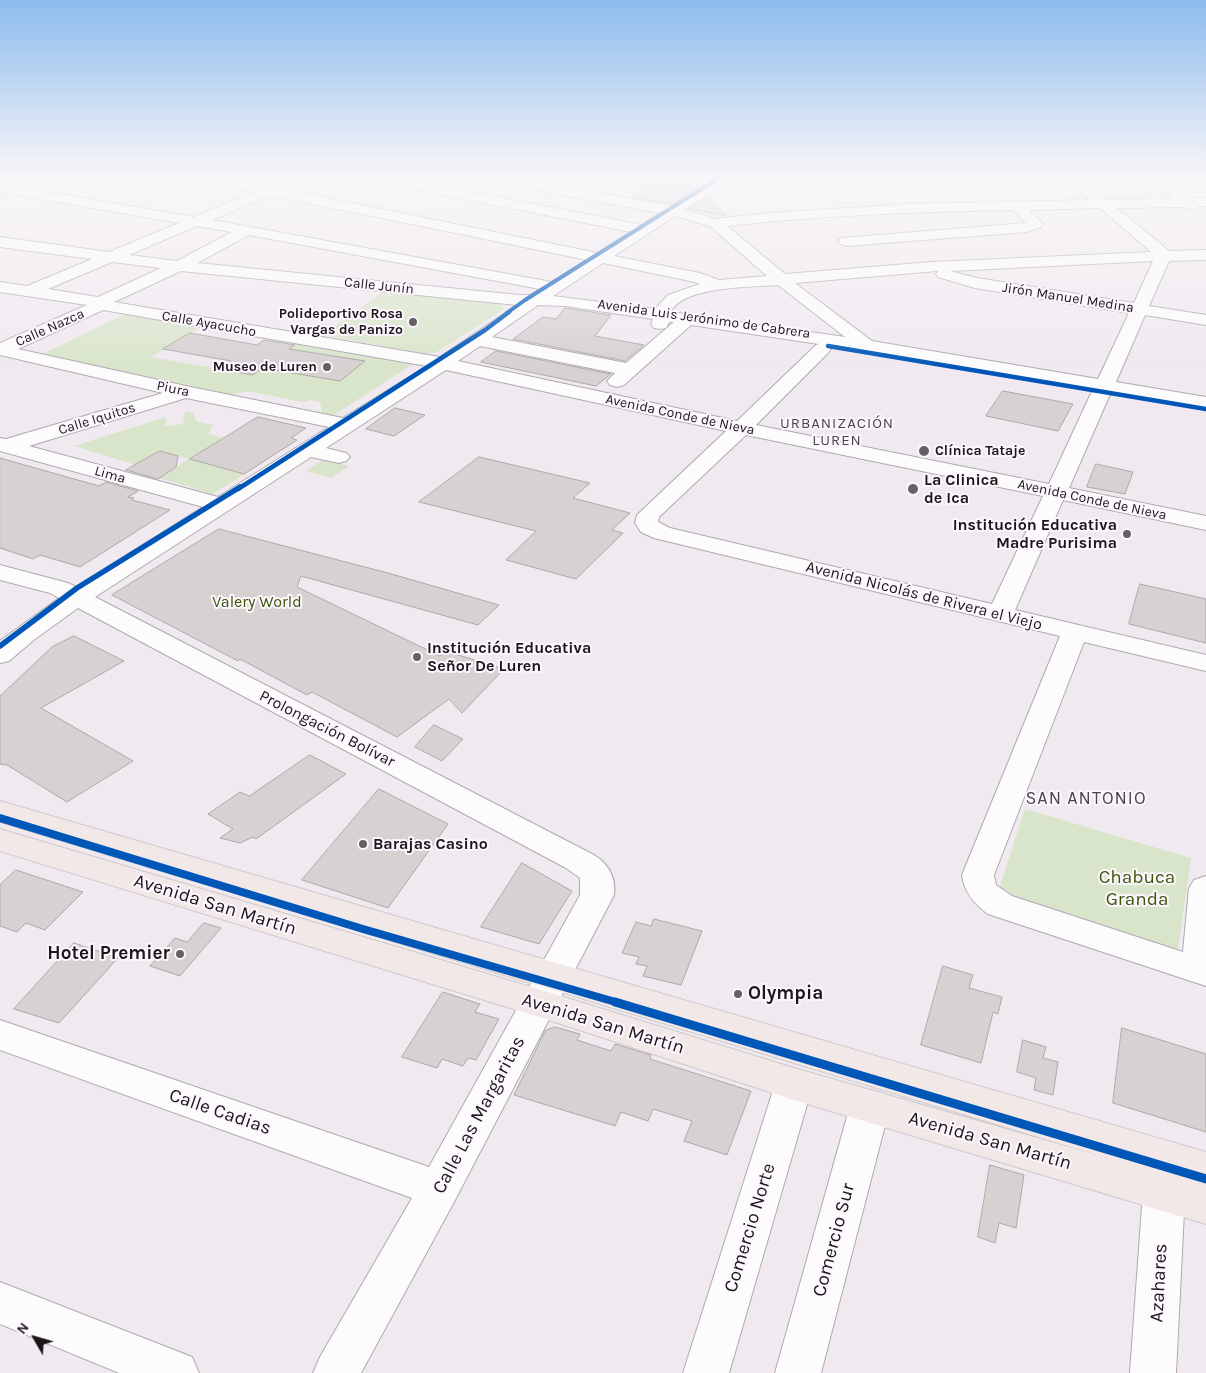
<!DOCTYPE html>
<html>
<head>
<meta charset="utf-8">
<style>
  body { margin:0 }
  #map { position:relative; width:1206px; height:1373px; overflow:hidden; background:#f0eaf0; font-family:Karla,sans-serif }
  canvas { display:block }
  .north { position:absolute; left:10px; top:1313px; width:50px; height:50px; -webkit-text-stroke:4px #fef6fe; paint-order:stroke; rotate:308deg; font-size:14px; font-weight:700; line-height:20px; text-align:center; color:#1a161a }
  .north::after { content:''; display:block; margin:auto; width:18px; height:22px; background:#1a161a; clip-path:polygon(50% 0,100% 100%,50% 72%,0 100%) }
</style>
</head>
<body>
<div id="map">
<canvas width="1206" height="1373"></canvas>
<div class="north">N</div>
</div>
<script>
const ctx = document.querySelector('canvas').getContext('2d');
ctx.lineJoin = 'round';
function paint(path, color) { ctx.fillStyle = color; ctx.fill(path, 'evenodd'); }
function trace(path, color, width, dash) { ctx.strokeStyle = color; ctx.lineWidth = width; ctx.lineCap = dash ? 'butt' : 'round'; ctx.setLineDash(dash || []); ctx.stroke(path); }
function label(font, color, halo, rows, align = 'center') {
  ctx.font = font + ' Karla,sans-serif'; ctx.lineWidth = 4; ctx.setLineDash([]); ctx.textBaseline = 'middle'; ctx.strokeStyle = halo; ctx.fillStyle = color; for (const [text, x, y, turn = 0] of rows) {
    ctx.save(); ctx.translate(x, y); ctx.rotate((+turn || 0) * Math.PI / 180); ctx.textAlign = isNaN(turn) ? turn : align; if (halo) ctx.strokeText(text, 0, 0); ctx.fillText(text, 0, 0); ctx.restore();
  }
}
paint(new Path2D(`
  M383,291L499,304L504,309L437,352L427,354L323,335Z
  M125,314L200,328L151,357L253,375L296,344L413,364L334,415L322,413L320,402L310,400L303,402L248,391L233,395L42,354ZM364,361L340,381L289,372Z
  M185,411L194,413L196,421L213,425L209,434L223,438L190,459L244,474L213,494L159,478L189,459L160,451L136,465L74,446L166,417L165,426L183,424Z
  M324,459L349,466L332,478L306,471Z
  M1025,809L1191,858L1178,950L998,892Z`), '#d9e5cb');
const building = new Path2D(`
  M666,179L668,181L697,187L671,204L632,197Z
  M708,197L727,216L689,209Z
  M565,308L611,315L595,336L644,345L625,361L513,339L543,317L556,319Z
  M190,333L257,345L264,340L295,345L289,349L365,361L340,381L262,368L253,375L220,369L231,361L163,349Z
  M496,351L611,374L596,386L481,362Z
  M1003,391L1073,404L1058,431L986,416Z
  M395,408L425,415L394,436L366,429Z
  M258,417L306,428L291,438L297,440L244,474L190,459Z
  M160,451L178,456L176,467L158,479L126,470Z
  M479,457L590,483L573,498L630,513L612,530L623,533L576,579L506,560L536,531L419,502Z
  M0,458L99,486L106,482L138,491L128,497L134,498L132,500L170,510L80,567L40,555L33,559L0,548Z
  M1096,464L1133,472L1125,494L1087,487Z
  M219,529L388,573L499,605L478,625L301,576L297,587L440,656L445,651L504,669L462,713L449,699L397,737L312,692L307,695L240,659L238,661L112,595Z
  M1140,584L1206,599V643L1129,624Z
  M74,636L124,661L41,708L133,761L67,802L7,765L0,764V696L52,647Z
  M434,725L463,739L442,761L415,747Z
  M310,755L346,774L256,839L253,837L240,843L220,838L233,829L208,814L240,792L249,796Z
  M379,789L448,824L388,908L302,880Z
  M522,863L572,891L539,944L481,927Z
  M16,870L83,892L45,930L26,923L17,932L0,926V885Z
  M654,919L702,931L681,985L643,976L647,966L636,964L639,957L622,953L636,922L651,926Z
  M204,923L221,928L180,976L150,966L175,938L187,942Z
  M74,943L118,958L59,1023L14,1009Z
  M943,966L973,975L969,988L1002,997L998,1014L993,1012L981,1063L921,1045Z
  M443,992L480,1004L475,1012L499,1019L476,1060L468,1058L463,1066L442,1059L437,1068L402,1057Z
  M555,1027L580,1034L577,1040L611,1051L615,1044L625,1047L651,1055L650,1059L751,1091L727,1155L684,1141L692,1121L653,1109L648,1121L621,1112L615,1126L514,1095L545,1031Z
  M1122,1028L1206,1054V1132L1113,1103Z
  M1023,1040L1046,1047L1043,1058L1058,1062L1053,1095L1034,1090L1036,1078L1017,1072Z
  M990,1165L1024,1175L1016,1228L999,1223L995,1243L978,1237Z`);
paint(building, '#d7d1d2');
trace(building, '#ada8a8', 1);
const minor = new Path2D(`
  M191,176H217L268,186L272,185L278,188L598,253L631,232L369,180L362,176H388L642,225L660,213L481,180L474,176H502L671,206L704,185L668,179L666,176H696L715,179L719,176H735L733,179L685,210L715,219L769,213L910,204L1090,200L1070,183L815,185L779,180L774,179L772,176H1078L1107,200L1173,198L1144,176H1159L1191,198H1206V206H1200L1193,210L1185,207L1117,208L1169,251L1206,250V260L1169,261L1149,306L1206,315V325L1145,315L1116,382L1206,397V409L1111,392L1069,488L1206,516V530L1063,500L1015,610L1206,655V671L1084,642L994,875L996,885L1012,896L1183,952L1189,888L1194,880L1206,876V986L988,914C974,904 964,892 962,875L1060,636L654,538L641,532L635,523L637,515L726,431L446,370L326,448L346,453L350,457L346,461L339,463L311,457L95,597L594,855C609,864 616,878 614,895L454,1202L361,1373H313L320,1357L412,1198L0,1050V1020L429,1167L580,895V878L566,868L78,608L35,639L9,661L0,663V641L59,598L50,593L0,580V565L68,583L76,587L203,507L0,451V438L6,439L163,393L0,355V343L87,305L0,292V282L27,286L92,259L0,247V237L109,252L179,223L0,192V184L194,217L254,192L198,180ZM270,195L587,260L552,282L212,220ZM1100,208L1151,252L932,262L785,274L727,226C822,215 918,212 1013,210L1026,223L841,238L838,241L841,244L846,246L1027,232L1041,227L1043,224L1029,210ZM675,216L710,226L767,276L719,280L700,273L614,256ZM197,226L232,232L177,261L129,255ZM249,235L540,289L531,295H519L197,263ZM1153,261L1134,303L977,278L950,271ZM112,262L161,268L98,297L48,289ZM603,263L695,282L700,284L668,295L655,309L553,296ZM181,271L517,305L440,357L114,302ZM938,271L936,274L938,277L975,288L1129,313L1098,379L872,341L795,283ZM778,285L845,337L671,312C682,286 754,287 778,285ZM538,305L565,306L653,319L651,324L654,328L660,329L666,328L669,322H674L626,363L492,337ZM103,310L427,366L343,418L186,386L18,349ZM691,325L819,344L816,345L737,421L458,361L480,346L615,373L607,381L610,385L617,387L624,385ZM829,346L947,364L1093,389L1049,484L756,425L828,353L831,349ZM186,398L329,427L218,497L29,446ZM746,435L1043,496L992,604L670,528L658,522L659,517Z
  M577,176L631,177L666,176C652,193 602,183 583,181L578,180Z
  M794,1068L808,1073L813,1084L729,1373H683L775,1084L780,1073Z
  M870,1090L884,1094L890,1106L821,1373H775L850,1106L856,1094Z
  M1164,1174L1179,1179L1185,1192L1176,1373H1130L1143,1192L1149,1179Z
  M0,1282L192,1357L199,1373H119L0,1324Z`);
const major = new Path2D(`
  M0,801L1206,1152V1224L794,1100L536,1016L0,851V829L538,989L794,1068L1114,1160L0,822Z`);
trace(minor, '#aea9af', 2);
trace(major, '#ccc9cc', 2);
paint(minor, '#fdfcfd');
paint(major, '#f2e8e8');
trace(new Path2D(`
  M507,313L525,300L722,176`), '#0057b8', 4);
trace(new Path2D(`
  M828,346L1206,409
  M238,489L485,330L509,312`), '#0057b8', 4.5);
trace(new Path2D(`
  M0,646L77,588L240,487`), '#0057b8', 5.5);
trace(new Path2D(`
  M0,818L363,929L619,1003`), '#0057b8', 8);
trace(new Path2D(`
  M615,1002L1206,1179`), '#0057b8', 9);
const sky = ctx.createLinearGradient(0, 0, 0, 368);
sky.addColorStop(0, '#8dbbed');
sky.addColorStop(0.48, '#f8f6f8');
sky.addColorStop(1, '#f8f6f800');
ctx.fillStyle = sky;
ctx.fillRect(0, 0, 1206, 368);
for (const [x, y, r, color] of [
  [413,322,5,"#656065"],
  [327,367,5,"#656065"],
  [924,451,6,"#656065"],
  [913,489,6,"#656065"],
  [1127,534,5,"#656065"],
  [417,657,5,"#656065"],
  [363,844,5,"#656065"],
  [180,954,5,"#656065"],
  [738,994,5,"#656065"]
]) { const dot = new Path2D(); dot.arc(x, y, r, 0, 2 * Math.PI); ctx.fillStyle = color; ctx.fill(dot); trace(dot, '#fef6fe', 2); }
label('14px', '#1a161a', '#fef6fe', [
  ["Calle Junín",379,286,6],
  ["Jirón Manuel Medina",1068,298,9],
  ["Avenida Luis Jerónimo de Cabrera",704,319,8],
  ["Calle Ayacucho",209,324,10],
  ["Calle Nazca",50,328,-24],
  ["Piura",173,389,12],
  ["Avenida Conde de Nieva",680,415,12],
  ["Calle Iquitos",97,419,-17],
  ["Lima",110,475,16],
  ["Avenida Conde de Nieva",1092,500,12]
]);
label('bold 14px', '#1a161a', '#fef6fe', [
  ["Polideportivo Rosa",403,314],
  ["Vargas de Panizo",403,330],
  ["Museo de Luren",317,367],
  ["Clínica Tataje",935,451,"left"]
], 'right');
ctx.letterSpacing = '1px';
label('15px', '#4d424d', '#fef6fe', [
  ["URBANIZACIÓN",837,424],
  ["LUREN",837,441]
]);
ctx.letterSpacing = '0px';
label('bold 16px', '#1a161a', '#fef6fe', [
  ["La Clinica",924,480],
  ["de Ica",924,498],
  ["Institución Educativa",1117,525,"right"],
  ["Madre Purisima",1117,543,"right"],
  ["Institución Educativa",427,648],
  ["Señor De Luren",427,666],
  ["Barajas Casino",373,844]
], 'left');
label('16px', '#1a161a', '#fef6fe', [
  ["Avenida Nicolás de Rivera el Viejo",924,596,14],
  ["Prolongación Bolívar",327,729,27]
]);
label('16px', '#395707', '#fef6fe', [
  ["Valery World",257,602]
]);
ctx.letterSpacing = '1px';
label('18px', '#4d424d', '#fef6fe', [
  ["SAN ANTONIO",1086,799]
]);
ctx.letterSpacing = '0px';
label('19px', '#395707', '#fef6fe', [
  ["Chabuca",1137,878],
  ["Granda",1137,900]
]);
label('19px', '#1a161a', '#fef6fe', [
  ["Avenida San Martín",215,905,17],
  ["Avenida San Martín",603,1024,17],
  ["Calle Cadias",220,1112,19],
  ["Calle Las Margaritas",479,1115,-62],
  ["Avenida San Martín",990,1141,16],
  ["Comercio Norte",750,1228,-73],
  ["Comercio Sur",834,1240,-75],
  ["Azahares",1159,1283,-87]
]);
label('bold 19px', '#1a161a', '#fef6fe', [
  ["Hotel Premier",170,954],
  ["Olympia",748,994,"left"]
], 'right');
</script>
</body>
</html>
